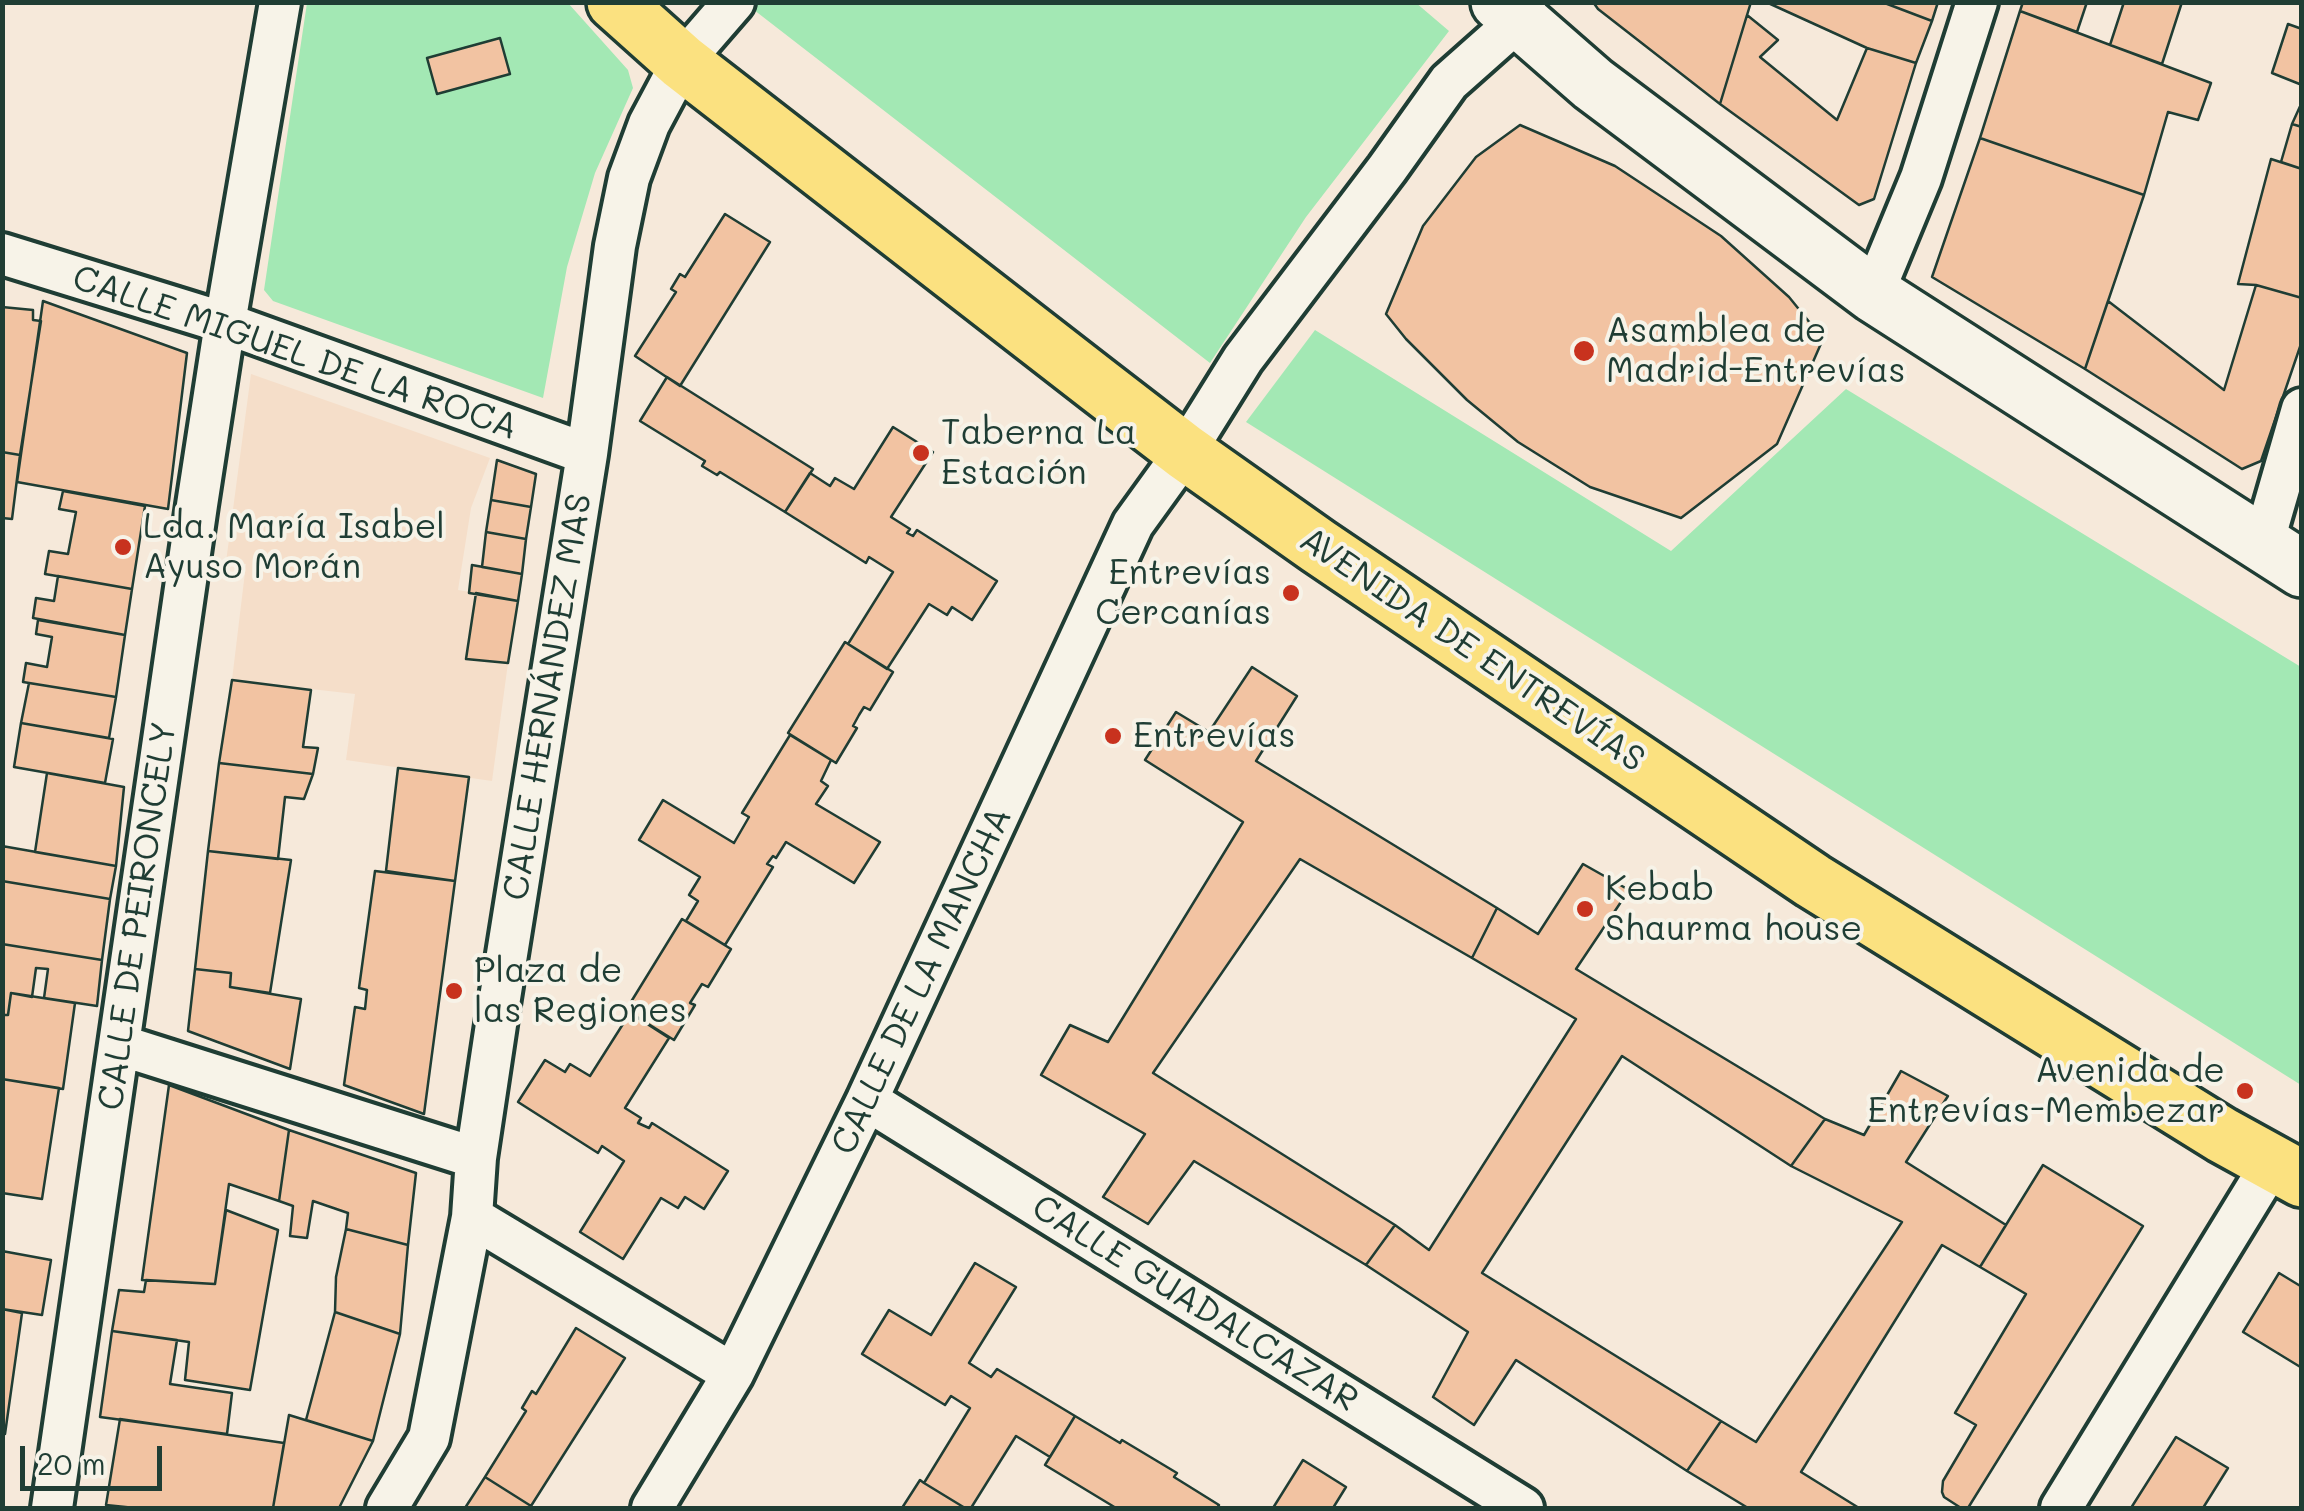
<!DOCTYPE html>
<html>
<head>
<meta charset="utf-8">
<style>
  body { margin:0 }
  #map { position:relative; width:2304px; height:1511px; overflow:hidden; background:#f6e9da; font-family:Mali,sans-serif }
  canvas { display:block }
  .frame { position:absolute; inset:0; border:5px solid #1f3d34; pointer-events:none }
  .scale { position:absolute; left:20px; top:1446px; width:142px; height:45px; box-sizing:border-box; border:5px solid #1f3d34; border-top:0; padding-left:12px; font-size:30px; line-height:35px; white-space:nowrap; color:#1f3d34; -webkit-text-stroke:8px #f7f3e8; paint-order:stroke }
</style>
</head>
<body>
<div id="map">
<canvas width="2304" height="1511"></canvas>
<div class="frame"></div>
<div class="scale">20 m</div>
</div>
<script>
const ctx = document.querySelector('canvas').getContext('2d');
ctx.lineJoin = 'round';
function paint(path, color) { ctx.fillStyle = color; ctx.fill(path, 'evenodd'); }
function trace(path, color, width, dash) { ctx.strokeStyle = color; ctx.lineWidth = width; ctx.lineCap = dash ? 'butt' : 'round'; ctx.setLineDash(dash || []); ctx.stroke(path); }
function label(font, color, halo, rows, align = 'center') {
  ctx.font = font + ' Mali,sans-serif'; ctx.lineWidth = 8; ctx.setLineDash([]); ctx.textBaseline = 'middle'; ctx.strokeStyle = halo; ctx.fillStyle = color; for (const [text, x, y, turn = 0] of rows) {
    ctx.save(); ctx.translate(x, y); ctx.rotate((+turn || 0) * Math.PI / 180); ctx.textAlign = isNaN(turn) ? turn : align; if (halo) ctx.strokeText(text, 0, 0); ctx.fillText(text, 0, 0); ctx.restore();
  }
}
paint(new Path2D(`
  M251,374L490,458L471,508L458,590L476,593L466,658L508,663L492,781L346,760L355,694L232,680L246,564L226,562Z`), '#f5dec9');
paint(new Path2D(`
  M1415,2L1449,31L1306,217L1210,363L745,3Z
  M307,3H568L628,70L633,88L595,173L567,267L543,398L273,301L264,290Z
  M1315,330L1671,551L1846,389L2301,667V1085L1246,422Z`), '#a3e8b4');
const building = new Path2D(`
  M1593,2H1751L1720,104L1598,9Z
  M1766,2H1882L1932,21L1916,63L1867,48Z
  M1882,2H1938L1932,21Z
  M2023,2H2087L2077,32L2020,11Z
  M2124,2H2182L2162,64L2110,45Z
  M2020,11L2211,83L2198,120L2168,112L2144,195L1980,138Z
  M1747,15L1778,40L1760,57L1837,120L1867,48L1916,63L1874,199L1859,205L1720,104Z
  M2288,24L2302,29V85L2272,73Z
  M500,38L510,74L437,94L427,58Z
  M2302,102V127L2292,124Z
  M2292,124L2302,127V169L2281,162Z
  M1520,125L1615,166L1721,236L1789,297L1823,339L1777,444L1681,518L1590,487L1518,442L1467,400L1406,339L1386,314L1423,226L1476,157Z
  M1980,138L2144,195L2085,369L1932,277Z
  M2271,159L2302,169V298L2256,285L2238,284Z
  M725,214L770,242L680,386L635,356L676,292L671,289L680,274L685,277Z
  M2256,285L2302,298V341L2261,461L2242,469L2085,369L2108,301L2224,390Z
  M43,301L187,353L168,509L17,482Z
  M2,307L33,310V320L41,321L20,455L2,452Z
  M667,377L813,469L785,512L720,472L717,475L702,466L705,461L640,421Z
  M893,427L933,452L891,517L910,529L907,533L913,536L917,530L997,581L972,620L952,607L947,615L929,604L887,669L848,644L893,572L869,557L866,563L785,512L810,473L830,486L835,478L854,489Z
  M2,452L20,455L12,519L2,518Z
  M497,460L536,474L531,507L491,500Z
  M63,491L145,506L132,589L45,574L49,551L68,554L76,512L59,509Z
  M491,500L531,507L526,539L486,532Z
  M486,532L526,539L522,574L482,567Z
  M472,565L522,574L518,601L469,593Z
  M58,576L132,589L125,635L33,618L36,598L54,601Z
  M476,593L518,601L508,663L466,659Z
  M38,620L125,635L116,697L23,682L26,663L47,667L52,637L36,634Z
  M845,642L893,672L870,710L864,707L859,715L853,726L857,728L836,763L788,733Z
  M1252,667L1297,696L1256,761L1497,908L1472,958L1300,859L1153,1073L1395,1225L1366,1265L1194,1161L1148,1224L1103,1197L1145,1134L1041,1075L1070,1025L1108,1042L1243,822L1145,760L1176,712L1209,732Z
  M232,680L311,690L303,747L318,748L313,774L219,763Z
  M29,683L116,697L109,738L21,723Z
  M21,723L113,739L105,783L14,767Z
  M790,735L831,760L821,781L828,786L816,804L880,842L854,883L786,842L776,858L773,856L767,864L773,867L725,945L686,921L698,901L689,895L700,877L639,840L663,800L734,843L749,817L742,813Z
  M219,763L313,774L304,799L285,797L278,859L208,851Z
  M398,768L469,777L455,881L386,871Z
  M47,773L124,787L116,866L35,852Z
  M2,846L116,866L110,899L2,881Z
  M208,851L291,860L270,993L230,987L231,973L195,969Z
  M1583,864L1629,890L1576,969L1825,1119L1791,1166L1622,1056L1482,1273L1721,1421L1687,1471L1516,1360L1474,1425L1433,1397L1468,1332L1366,1265L1395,1225L1429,1250L1576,1019L1472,958L1497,908L1538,934Z
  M375,871L455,881L424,1114L344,1085L355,1007L365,1009L367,990L359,988Z
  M2,881L110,899L102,960L2,944Z
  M682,919L731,949L708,987L702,984L690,1003L695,1005L674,1040L626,1010Z
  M2,944L102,960L97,1006L44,998L48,969L36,968L32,997L11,993L8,1015H2Z
  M195,969L231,973L230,987L301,999L290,1069L188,1031Z
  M11,993L75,1003L63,1089L2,1079V1015H8Z
  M630,1013L669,1038L625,1108L641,1118L638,1123L649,1128L652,1123L728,1171L704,1209L685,1197L678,1208L661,1198L623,1259L580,1232L624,1161L602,1146L598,1153L518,1102L545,1060L565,1072L570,1064L590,1076Z
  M1901,1071L1948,1096L1906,1162L2006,1225L1980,1267L1942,1245L1801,1472L1859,1508H1748L1687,1471L1721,1421L1756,1442L1902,1222L1791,1166L1825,1119L1864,1135Z
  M2,1079L59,1088L42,1199L2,1193Z
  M169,1085L289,1130L279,1201L229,1184L215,1284L142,1280Z
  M289,1130L416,1173L408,1245L346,1229L348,1213L313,1201L307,1238L290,1236L293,1206L279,1201Z
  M2043,1165L2143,1226L1968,1508H1961L1944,1497L1942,1492L1943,1481L1976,1425L1955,1413L2026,1294L1980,1267Z
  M226,1210L278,1230L250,1390L185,1380L189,1342L112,1331L119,1290L144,1292L146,1280L215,1284Z
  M346,1229L408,1245L400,1334L335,1312L336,1277Z
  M2,1251L51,1260L42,1315L2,1309Z
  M975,1263L1016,1287L969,1363L991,1377L997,1369L1075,1416L1050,1457L1016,1436L971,1508H965L924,1483L970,1408L951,1396L945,1405L862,1354L889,1310L931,1335Z
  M2279,1273L2302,1287V1368L2243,1332Z
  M2,1309L22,1313L5,1434H2Z
  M335,1312L400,1334L373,1441L306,1420Z
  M576,1328L625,1358L531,1506L485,1477L526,1411L522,1408L532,1391L536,1394Z
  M112,1331L177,1340L170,1384L232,1393L227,1434L100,1417Z
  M289,1415L373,1441L339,1508H273Z
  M1075,1416L1120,1443L1122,1440L1177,1473L1174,1477L1219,1505L1217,1508H1116L1045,1465Z
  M120,1419L284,1443L273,1508H135L106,1505Z
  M2176,1437L2228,1468L2203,1508H2131Z
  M1303,1460L1346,1487L1333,1508H1273Z
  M485,1477L531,1506L530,1508H465Z
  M920,1480L924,1483L965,1508H902Z`);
paint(building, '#f2c3a2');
trace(building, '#1f3d34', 2.5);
const street = new Path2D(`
  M2,254L225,323L587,454
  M1873,294L1921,178L1977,2
  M2263,544L2302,409
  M120,1045L476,1158
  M867,1100L1523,1508
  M472,1217L733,1374
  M52,1508L197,505L225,323L280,2
  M387,1508L429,1438L472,1217L476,1158L500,998L587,454L615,246L629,178L649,124L682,62L734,2
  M652,1508L733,1374L867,1100L1133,524L1185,452L1243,359L1387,169L1449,82L1520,19L1525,2
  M2061,1508L2272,1163`);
const secondary = new Path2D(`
  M1499,2L1593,84L1873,294L2302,569`);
const primary = new Path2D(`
  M615,2L682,62L1098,385L1185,452L1318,546L1813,881L2222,1135L2302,1179`);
trace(street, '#1f3d34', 48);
trace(secondary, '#1f3d34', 62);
trace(primary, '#1f3d34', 62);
trace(street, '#f7f3e8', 40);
trace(secondary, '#f7f3e8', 55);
trace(primary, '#fbe180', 55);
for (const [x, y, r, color] of [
  [1584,351,12,"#c8321e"],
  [921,453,10,"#c8321e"],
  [123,547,10,"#c8321e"],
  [1291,593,10,"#c8321e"],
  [1113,736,10,"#c8321e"],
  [1585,909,10,"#c8321e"],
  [454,991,10,"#c8321e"],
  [2245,1091,10,"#c8321e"]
]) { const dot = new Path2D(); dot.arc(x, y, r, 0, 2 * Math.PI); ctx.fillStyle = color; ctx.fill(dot); trace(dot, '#f7f3e8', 4); }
label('35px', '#1f3d34', '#f7f3e8', [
  ["Asamblea de",1606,331],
  ["Madrid-Entrevías",1606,371],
  ["Taberna La",941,433],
  ["Estación",941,473],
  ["Lda. María Isabel",143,527],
  ["Ayuso Morán",143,567],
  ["Entrevías",1271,573,"right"],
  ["Cercanías",1271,613,"right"],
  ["Entrevías",1133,736],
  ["Kebab",1605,889],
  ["Shaurma house",1605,929],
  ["Plaza de",474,971],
  ["las Regiones",474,1011],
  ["Avenida de",2225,1071,"right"],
  ["Entrevías-Membezar",2225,1111,"right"]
], 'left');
label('35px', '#1f3d34', '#f7f3e8', [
  ["CALLE MIGUEL DE LA ROCA",295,353,19],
  ["AVENIDA DE ENTREVÍAS",1472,650,34],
  ["CALLE HERNÁNDEZ MAS",548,697,-81],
  ["CALLE DE PEIRONCELY",138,916,-82],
  ["CALLE DE LA MANCHA",922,981,-65],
  ["CALLE GUADALCAZAR",1195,1304,32]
]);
</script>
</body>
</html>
